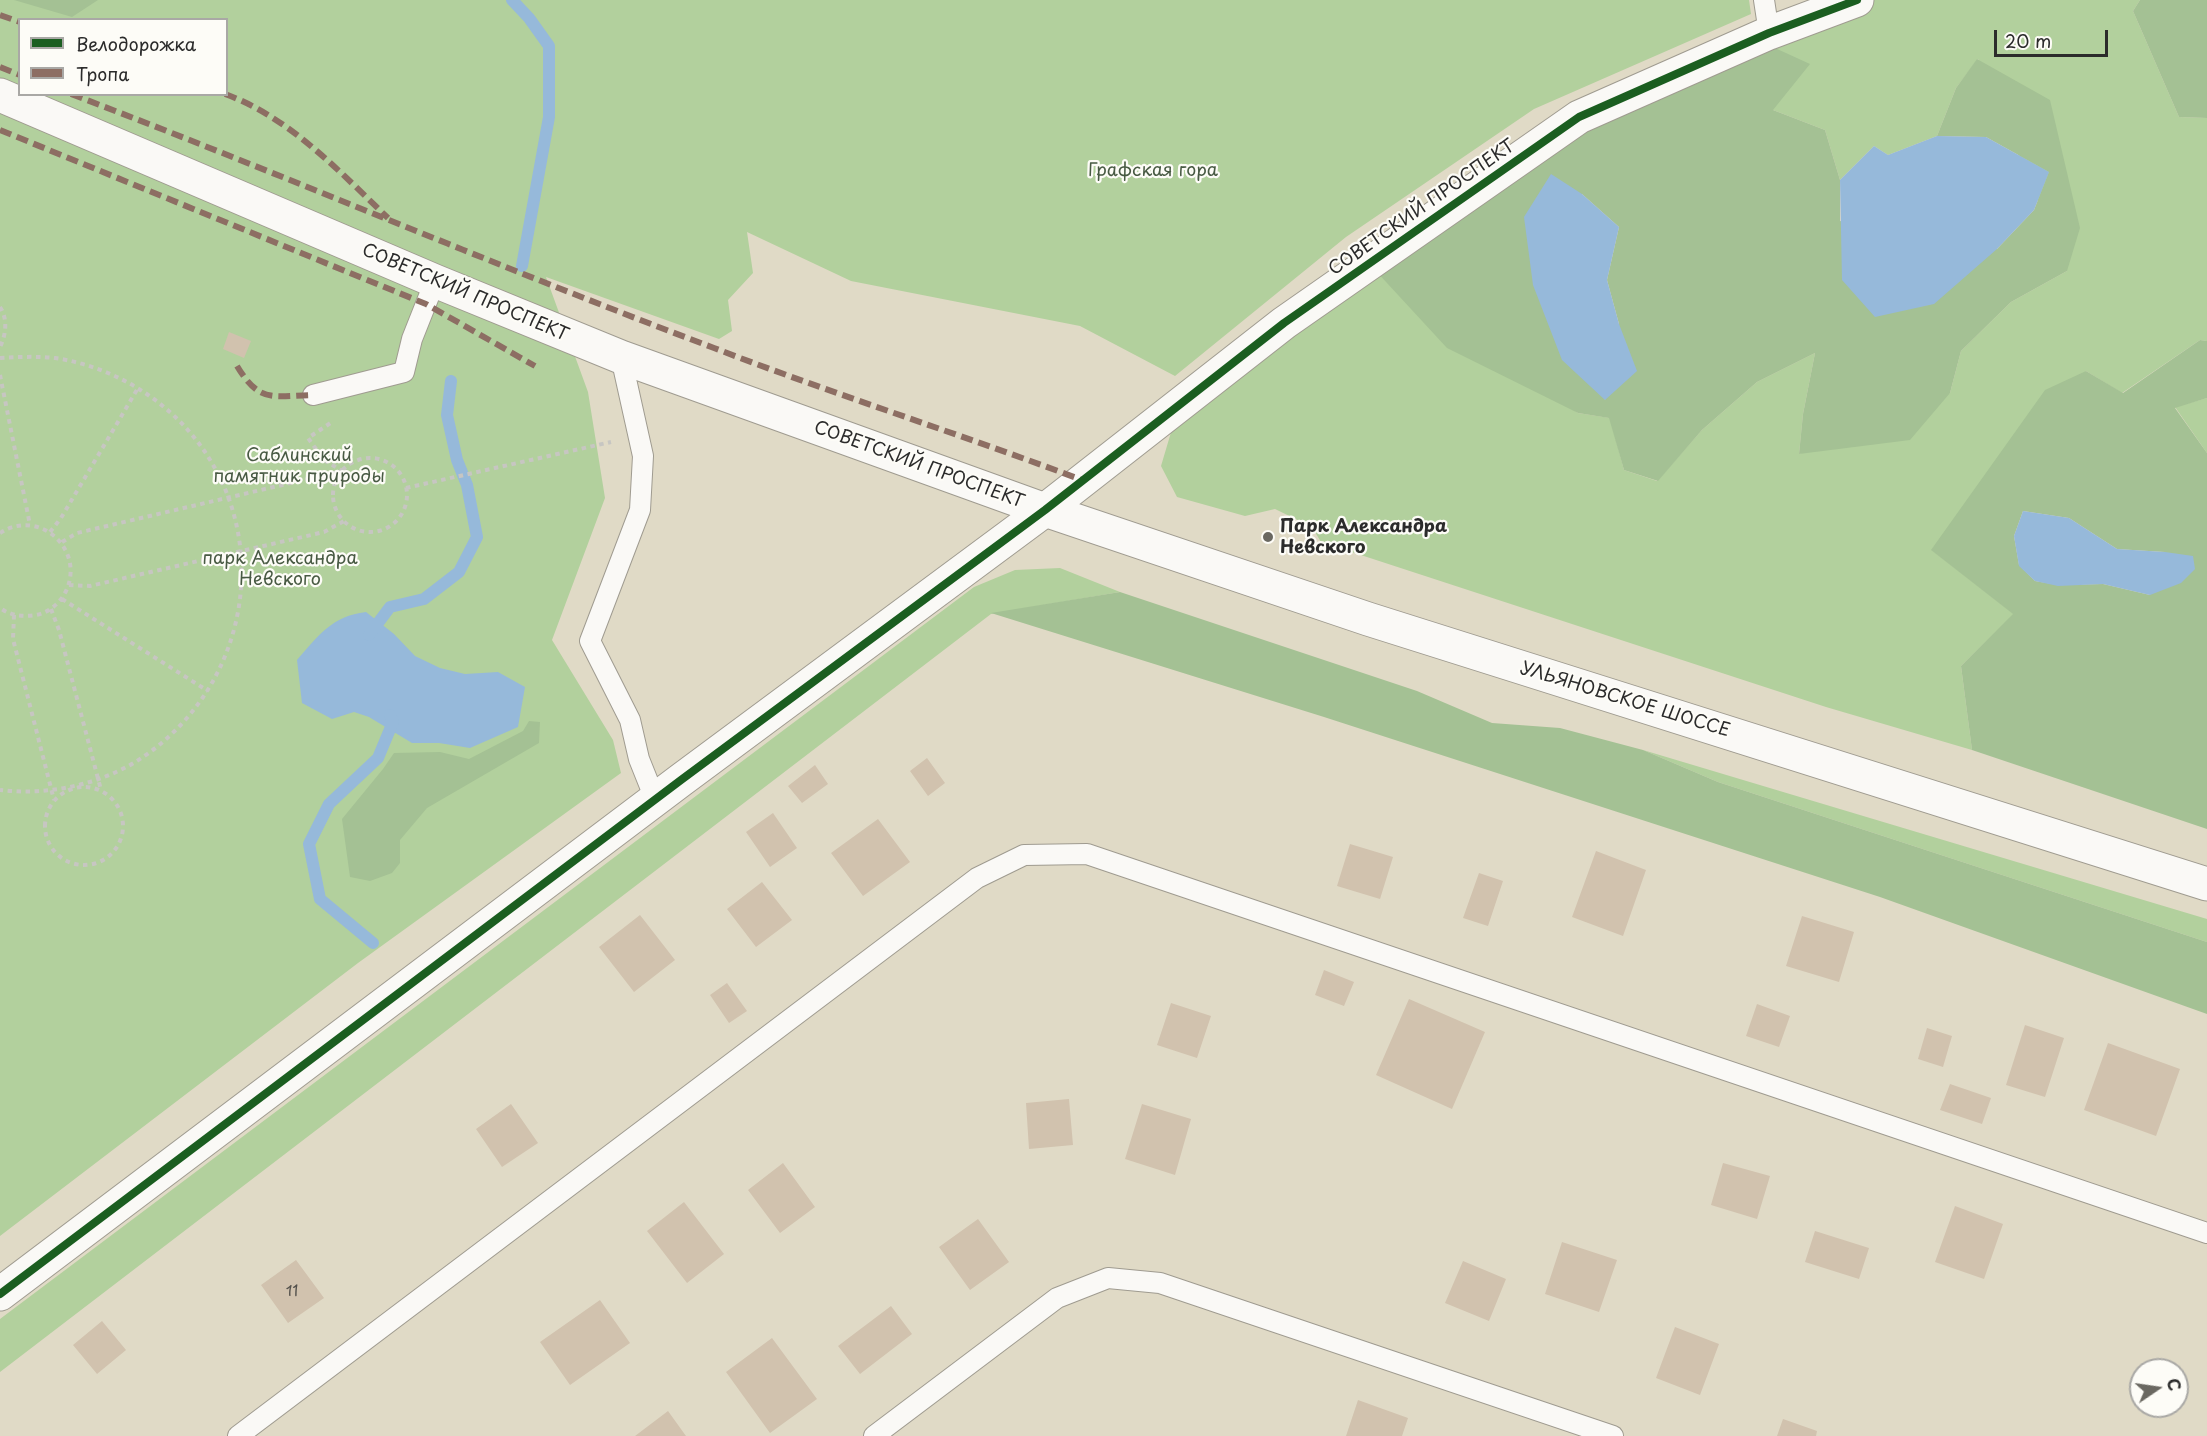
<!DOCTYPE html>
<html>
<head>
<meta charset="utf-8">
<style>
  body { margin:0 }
  #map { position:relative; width:2207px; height:1436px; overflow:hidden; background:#e0dac6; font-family:"Playpen Sans",sans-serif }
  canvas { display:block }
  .legend { position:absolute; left:18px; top:18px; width:210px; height:78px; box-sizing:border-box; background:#fdfcf7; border:2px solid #a9a8a5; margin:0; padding:8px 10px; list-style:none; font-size:18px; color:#2b2b2b }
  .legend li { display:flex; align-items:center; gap:12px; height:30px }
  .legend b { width:30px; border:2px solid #a9a8a5 }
  .north { position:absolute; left:2129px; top:1358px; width:60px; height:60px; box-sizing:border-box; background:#fdfcf7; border:2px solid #a9a8a5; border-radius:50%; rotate:77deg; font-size:16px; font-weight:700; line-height:24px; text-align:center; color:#2b2b2b }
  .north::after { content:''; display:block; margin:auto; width:21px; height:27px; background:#6a6861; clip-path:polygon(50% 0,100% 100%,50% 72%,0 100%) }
  .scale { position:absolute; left:1994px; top:30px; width:114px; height:27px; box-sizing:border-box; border:3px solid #2b2b2b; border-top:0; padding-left:8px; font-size:18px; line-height:21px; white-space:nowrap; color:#2b2b2b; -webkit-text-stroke:4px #fdfcf7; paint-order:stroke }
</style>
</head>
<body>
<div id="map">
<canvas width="2207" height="1436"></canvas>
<ul class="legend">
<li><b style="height:8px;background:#1b5e20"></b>Велодорожка</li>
<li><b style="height:8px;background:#8d6e63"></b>Тропа</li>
</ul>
<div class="north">С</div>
<div class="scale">20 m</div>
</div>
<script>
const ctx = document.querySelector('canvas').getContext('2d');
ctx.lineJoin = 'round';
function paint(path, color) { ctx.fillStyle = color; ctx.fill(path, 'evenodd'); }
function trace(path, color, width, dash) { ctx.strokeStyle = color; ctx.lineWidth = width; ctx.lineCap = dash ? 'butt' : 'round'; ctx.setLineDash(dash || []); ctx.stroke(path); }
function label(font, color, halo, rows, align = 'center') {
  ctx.font = font + ' "Playpen Sans",sans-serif'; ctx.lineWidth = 4.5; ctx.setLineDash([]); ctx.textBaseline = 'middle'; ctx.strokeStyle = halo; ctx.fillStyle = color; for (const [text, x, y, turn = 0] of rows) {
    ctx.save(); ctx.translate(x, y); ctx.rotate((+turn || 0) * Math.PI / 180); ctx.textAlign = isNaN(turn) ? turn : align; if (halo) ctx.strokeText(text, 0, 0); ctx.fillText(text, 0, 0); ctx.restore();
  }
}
paint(new Path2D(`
  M0,0H1749L1751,14L1534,109L1346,237L1175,376L1080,326L851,281L747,232L753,273L728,300L732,331L719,339L546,277L588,392L605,498L552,640L613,740L621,773L358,963L0,1236ZM20,20H226V94H20Z
  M1873,0H2140L2133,11L2179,117L2207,118V341L2200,340L2122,393L2086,371L1932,550L2014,614L1961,666L1972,750L1826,707L1321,542L1312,527L1275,509L1245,516L1177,497L1161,466L1172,429L1375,270L1578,413L1610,418L1624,470L1657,481L1702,430L1757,382L1815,353L1803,414L1799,454L1950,393L1961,351L2011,302L2067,271L1978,59L1956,88L1937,136L1888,155L1874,146L1840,180L1825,130L1773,110L1764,43Z
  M2207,398V453L2175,407Z
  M1060,568L1120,592L991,614L0,1372V1319L974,587L1015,570Z
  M1643,750L2207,919V942L1718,782Z`), '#b2d09d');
paint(new Path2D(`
  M14,0H98L72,17Z
  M2140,0H2207V118L2179,117L2133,11Z
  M1764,43L1810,64L1773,110L1825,130L1840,180V221L1997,249L2034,210L2049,172L1986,137L1937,136L1956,88L1977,59L2050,100L2080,228L2067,271L2011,302L1961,351L1950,393L1910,440L1799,454L1803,414L1815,353L1757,382L1702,430L1658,481L1624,470L1609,418L1578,413L1447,348L1375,270L1584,127ZM1582,194L1619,227L1607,280L1619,324L1605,400Z
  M2200,340L2207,341V398L2175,408L2207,453V829L1972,750L1961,666L2013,614L1931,550L2045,390L2086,371L2123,393ZM2023,511L2069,518L2117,549L2165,552L2150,595L2103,584L2058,585L2035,581L2019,565L2014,536Z
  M1120,592L1417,691L1492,723L1560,728L1643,750L1718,782L2207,942V1014L1880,897L1324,717L991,613Z
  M529,721L540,722L539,743L427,808L400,840V863L392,873L370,881L350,877L342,819L383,769L394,753L440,752L469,759L523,731Z`), '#a4c194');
paint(new Path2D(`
  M1937,136L1986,137L2049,172L2034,210L1997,249L1934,304L1875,317L1842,280L1840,180L1874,146L1888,155Z
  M1551,174L1582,194L1619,227L1607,280L1619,324L1637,371L1605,400L1562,360L1533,285L1524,217Z
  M2023,511L2069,518L2117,549L2165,552L2193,556L2195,569L2181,583L2150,595L2103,584L2058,586L2035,581L2019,566L2014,536Z
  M366,612L394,634L415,656L440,668L465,674L498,672L525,687L518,727L470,748L439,743H412L369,717L354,712L332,719L302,703L297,660C318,636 332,616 366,612Z`), '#96b9da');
trace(new Path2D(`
  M512,0L529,18L549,46V117L522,266
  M369,635L390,607L424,599L459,572L477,537L467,485L457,460L447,415L451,381
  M373,943L320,899L309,844L329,804L378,758L393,722L390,715`), '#96b9da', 12);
paint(new Path2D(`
  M229,332L251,341L244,358L223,349Z
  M927,758L945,783L928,796L910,771Z
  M815,765L828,784L802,803L788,786Z
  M773,813L797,848L770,867L746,832Z
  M878,819L910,862L863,896L831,853Z
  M1350,844L1393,857L1380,899L1337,886Z
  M1596,851L1646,870L1623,936L1572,917Z
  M1479,873L1503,881L1488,926L1463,918Z
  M762,882L792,920L756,947L727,909Z
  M640,915L675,960L634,992L599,947Z
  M1802,916L1854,932L1839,982L1786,966Z
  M1324,970L1354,982L1344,1006L1315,995Z
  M727,983L747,1011L729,1023L710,995Z
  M1409,999L1485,1032L1452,1109L1376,1075Z
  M1171,1003L1211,1016L1197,1058L1157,1045Z
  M1757,1004L1790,1016L1779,1047L1746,1036Z
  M2025,1025L2064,1038L2045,1097L2006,1085Z
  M1927,1028L1952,1036L1943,1067L1918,1059Z
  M2108,1043L2180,1069L2156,1136L2084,1110Z
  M1950,1084L1991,1098L1982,1124L1940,1110Z
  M1069,1099L1073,1145L1029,1149L1026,1103Z
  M511,1104L538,1143L502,1167L476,1129Z
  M1142,1104L1191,1119L1175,1175L1125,1159Z
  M783,1163L815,1207L780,1233L748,1190Z
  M1723,1163L1770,1176L1757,1219L1711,1205Z
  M684,1202L724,1254L687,1283L647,1231Z
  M1955,1206L2003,1224L1984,1279L1935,1262Z
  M978,1219L1009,1262L970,1290L939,1247Z
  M1815,1231L1869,1248L1859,1279L1805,1262Z
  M1562,1242L1617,1260L1599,1312L1545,1294Z
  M296,1260L324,1298L288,1323L261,1285Z
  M1463,1261L1506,1279L1489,1321L1445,1303Z
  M600,1300L630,1343L570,1385L540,1342Z
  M891,1306L912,1334L860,1374L838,1346Z
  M102,1321L126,1350L97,1374L73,1345Z
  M1675,1327L1719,1344L1700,1395L1656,1378Z
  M772,1338L817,1399L770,1433L726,1372Z
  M1358,1400L1408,1418L1402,1436H1346Z
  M668,1411L686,1436H635Z
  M1783,1419L1817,1431L1816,1436H1777Z`), '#d1c2ae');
const service = new Path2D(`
  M1764,0L1769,33
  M621,357L643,456L640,510L590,641L630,720L639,759L655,799
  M313,395L404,372L412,339L435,281
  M238,1436L977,878L1024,855L1087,854L2207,1233
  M874,1436L1057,1298L1108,1278L1160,1283L1613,1436`);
const tertiary = new Path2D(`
  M0,1294L681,780L1045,510L1284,323L1579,117L1769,33L1857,0`);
const secondary = new Path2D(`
  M0,95L435,281L621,357L1045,510L1368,619L2207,884`);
trace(service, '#9f9b90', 22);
trace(tertiary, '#9f9b90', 35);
trace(secondary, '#9f9b90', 35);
trace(new Path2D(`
  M0,307C8,319 6,335 0,347
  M0,358C18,357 36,356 55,358C89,363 123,377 151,397C277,487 269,671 143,757C103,784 49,796 0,790
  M0,375L30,525
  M333 495a37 37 0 1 1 74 0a37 37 0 1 1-74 0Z
  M406,488L611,442
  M50,532L61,518L138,388
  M0,533C40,507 87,551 65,593C59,604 48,613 36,615C23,617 11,616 0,608
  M62,542L77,533L342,471L324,460L308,438L332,422
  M69,585L90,586L324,532L344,521
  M62,599L208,691
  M51,609L59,630L101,790
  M14,615L13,639L54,800
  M45 826a39 39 0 1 1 78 0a39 39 0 1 1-78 0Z`), '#c7c6c2', 4, [4.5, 4.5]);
trace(service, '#faf9f6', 20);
trace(tertiary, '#faf9f6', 33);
trace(secondary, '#faf9f6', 33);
trace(new Path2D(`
  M0,15L20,22
  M0,67L20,75
  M71,94C287,176 498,267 714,348C836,395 960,434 1082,480
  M225,94C289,117 340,172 388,218
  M0,130L426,304L535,366
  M237,366C260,404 273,396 313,395`), '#8d6e63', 6, [12, 6]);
trace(new Path2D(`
  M0,1294L681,780L1045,510L1284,323L1579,117L1769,33L1857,0`), '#1b5e20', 8);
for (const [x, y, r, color] of [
  [1268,537,6,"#6a6861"]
]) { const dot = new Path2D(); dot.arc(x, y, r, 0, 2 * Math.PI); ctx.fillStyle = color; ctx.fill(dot); trace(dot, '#fdfcf7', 2); }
label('15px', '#54514c', null, [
  ["11",292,1292]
]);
label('18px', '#485a43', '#fdfcf7', [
  ["Графская гора",1153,171],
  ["Саблинский",299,456],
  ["памятник природы",299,477],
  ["парк Александра",280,559],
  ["Невского",280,580]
]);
label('18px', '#2b2b2b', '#fdfcf7', [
  ["СОВЕТСКИЙ ПРОСПЕКТ",1422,208,-35],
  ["СОВЕТСКИЙ ПРОСПЕКТ",465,293,23],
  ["СОВЕТСКИЙ ПРОСПЕКТ",919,465,20],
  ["УЛЬЯНОВСКОЕ ШОССЕ",1625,700,17]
]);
label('bold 18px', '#2b2b2b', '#fdfcf7', [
  ["Парк Александра",1280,527],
  ["Невского",1280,548]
], 'left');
</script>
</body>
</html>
